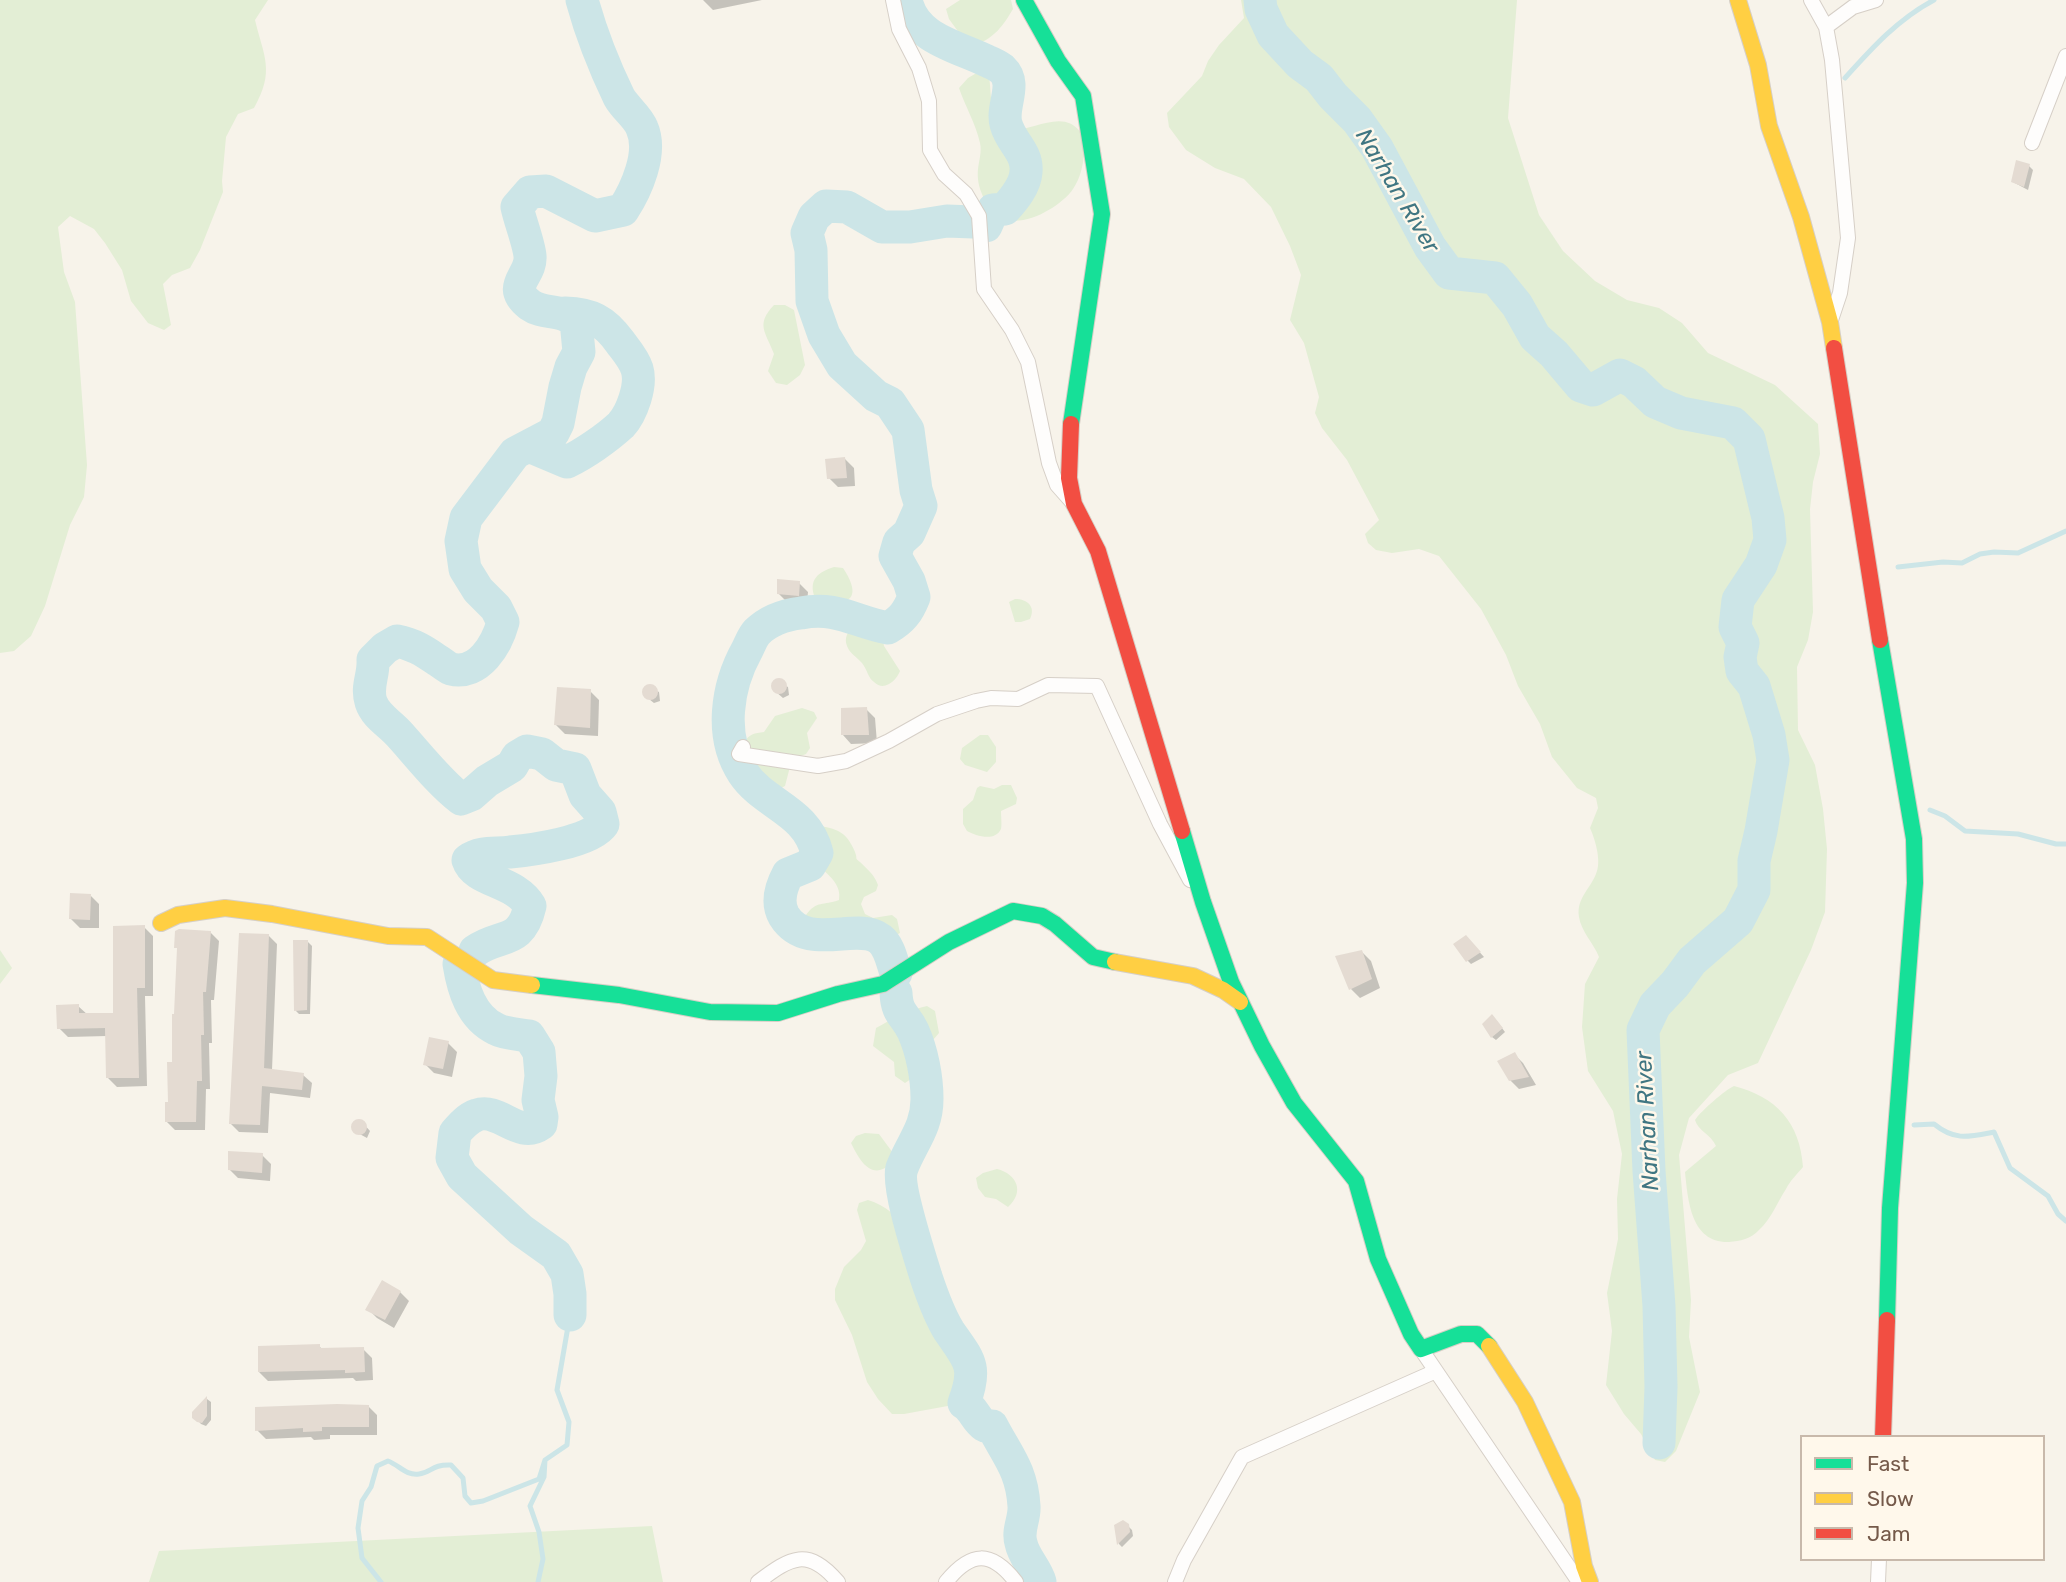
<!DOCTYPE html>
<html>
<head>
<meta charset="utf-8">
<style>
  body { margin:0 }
  #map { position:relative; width:2066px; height:1582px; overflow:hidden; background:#f7f3ea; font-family:Rubik,sans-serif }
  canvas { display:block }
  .legend { position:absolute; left:1800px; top:1435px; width:245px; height:126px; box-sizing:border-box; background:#fff8eb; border:2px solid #c8b9ab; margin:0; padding:9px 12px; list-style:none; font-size:21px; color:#755a4a }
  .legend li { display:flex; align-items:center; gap:14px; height:35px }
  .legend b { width:35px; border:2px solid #c8b9ab }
</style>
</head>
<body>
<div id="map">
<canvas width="2066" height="1582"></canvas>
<ul class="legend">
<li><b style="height:9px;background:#16e098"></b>Fast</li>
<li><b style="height:9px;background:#ffcf43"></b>Slow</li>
<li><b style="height:9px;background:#f24e42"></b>Jam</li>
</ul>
</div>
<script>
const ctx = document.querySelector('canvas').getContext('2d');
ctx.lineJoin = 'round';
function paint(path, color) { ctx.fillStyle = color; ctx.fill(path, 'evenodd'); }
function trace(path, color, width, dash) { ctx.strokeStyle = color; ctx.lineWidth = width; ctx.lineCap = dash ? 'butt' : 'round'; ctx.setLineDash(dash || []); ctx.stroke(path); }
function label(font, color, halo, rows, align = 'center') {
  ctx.font = font + ' Rubik,sans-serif'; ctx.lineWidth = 5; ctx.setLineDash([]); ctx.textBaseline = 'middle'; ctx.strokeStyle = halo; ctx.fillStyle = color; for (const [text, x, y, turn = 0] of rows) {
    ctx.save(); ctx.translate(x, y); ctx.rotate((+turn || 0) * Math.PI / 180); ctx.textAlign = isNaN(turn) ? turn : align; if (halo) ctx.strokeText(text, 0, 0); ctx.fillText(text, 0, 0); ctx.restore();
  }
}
paint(new Path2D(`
  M0,0H268L255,20C264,57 275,71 254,108L238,114L226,137L222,181L223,192L200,250L190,268L172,275L163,284L171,325L164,330L148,323L131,301L122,270L105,243L94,229L70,216L58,227L64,272L75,302L87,465L84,497L70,525L45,606L31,636L14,651L0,653Z
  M960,0H1011L1013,9C1003,26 995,37 976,45L965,41L949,19L946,9Z
  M1241,0H1517L1508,118L1539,215L1563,251L1595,281L1627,300L1659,308L1682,323L1708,353L1775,385L1818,424L1820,454L1813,482L1810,509L1813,612L1808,640L1797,667L1798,730L1815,765L1823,809L1827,849L1825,912L1811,950L1758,1063L1728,1075L1689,1118L1679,1155L1691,1300L1689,1337L1700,1392L1676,1451L1665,1462L1655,1460L1641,1434L1624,1414L1606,1385L1612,1331L1607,1293L1618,1239L1617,1199L1622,1154L1613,1111L1588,1071L1582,1027L1585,984L1599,957C1594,944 1581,931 1579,917C1576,897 1592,888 1597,871C1601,859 1595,839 1590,828L1598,808L1596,798L1577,788L1552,757L1540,724L1518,686L1506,655L1481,609L1439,556L1419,549L1392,553L1376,550L1368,543L1365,534L1379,520L1347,460L1322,428L1315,413L1319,397L1304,343L1290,320L1301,275L1290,246L1271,207L1244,179L1215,168L1186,150L1169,127L1167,113L1202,76L1208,61L1219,45L1244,18Z
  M980,71L989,77C991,88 990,102 994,114C1006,156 1058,98 1081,133C1085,138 1085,147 1084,154C1083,166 1080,179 1073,189C1061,207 1020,231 999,216C985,205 976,187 978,169C979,160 982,152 980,143C976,124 965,106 959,88L968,78Z
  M774,305H785L794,310L805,365L800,375L787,385L776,383L768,371L774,354C766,332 755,325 774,305Z
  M834,567L843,568C865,601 846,608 815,598C808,580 818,572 834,567Z
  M1015,599C1028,599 1036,607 1030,619L1021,622H1015L1009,602Z
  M874,615L879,616L884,646L900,671C896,681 884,692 874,682C868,678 867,669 862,663C857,657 850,654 847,646C841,630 862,619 874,615Z
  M802,708L814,712L817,718L807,733L810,748L806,754L792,759L785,786C763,799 748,771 739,754C747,740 744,734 764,732L775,716Z
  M980,735H988L996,747V762L987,772L965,765L960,759L962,748Z
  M1002,785H1011L1017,798L1016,804L1001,811C1001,816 1002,825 1001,829C995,842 976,836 967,831L963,824V809L973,800L977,788L980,786L994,789Z
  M815,825C836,829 846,830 855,852C858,860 854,857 860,862C868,870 874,874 878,885L876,891L864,897L861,904L865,914L873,918L892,915L897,919L900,933C870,950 830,959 807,929L806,915C817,900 823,906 839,900C845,873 795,861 801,832Z
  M0,950L12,968L0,984Z
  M927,1006L935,1011L939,1033L933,1040L912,1048L918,1070L917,1075L905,1083L895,1076L894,1062L873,1046L876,1028C890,1020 912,1009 927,1006Z
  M1734,1086C1776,1097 1800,1122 1803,1167C1797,1174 1790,1181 1786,1189C1777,1203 1771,1219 1759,1230C1751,1239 1740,1241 1729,1242C1691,1243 1688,1201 1685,1172L1716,1146C1711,1134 1698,1131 1695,1120C1701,1111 1725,1090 1734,1086Z
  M865,1133L879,1134L893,1153C893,1160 892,1164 885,1168C868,1178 857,1155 851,1143L856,1136Z
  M997,1169C1017,1174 1025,1192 1008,1207L996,1199L985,1197L978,1188L976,1178L983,1173Z
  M868,1200C903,1210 926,1253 931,1286C933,1304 930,1319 936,1336C947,1342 958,1338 969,1345L973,1393L964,1403L904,1414H892L878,1399L867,1382L852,1335L835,1300V1289L844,1267L861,1250L866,1241L857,1210L859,1203Z
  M652,1526L663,1582H149L159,1551Z`), '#e3eed5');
paint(new Path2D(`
  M703,0H762L713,10Z
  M2029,166L2033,170L2028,190L2013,182Z
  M845,459L854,468L855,486L838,487L829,478Z
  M799,583L808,592L807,604L787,602L778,593Z
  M777,681L788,687L789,695L783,698L776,692L773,688L774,682Z
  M648,686L659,692L660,701L654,703L645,696V688Z
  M590,691L599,700L598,736L565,734L556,725Z
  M866,709L875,718L877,743L851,744L843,735Z
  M90,895L99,904V928H80L71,919Z
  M144,927L153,936V996H145L147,1086L117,1087L108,1078L107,1036L68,1037L59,1028L78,1006L88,1015H115Z
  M210,932L219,941L214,1000H211L212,1043H209L210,1089H206L205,1130H175L166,1121L174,1064L179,950L176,947Z
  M268,935L277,944L272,1070L303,1075L312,1083L310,1098L270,1093L268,1133L239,1132L231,1124Z
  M1466,937L1484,957L1471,964L1467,960Z
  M308,942L312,946L310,1014H299L295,1010Z
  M1362,952L1371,961L1380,988L1360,998L1351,989Z
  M1496,1020L1505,1032L1496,1040L1492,1037Z
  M448,1043L457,1052L452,1077L434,1073L425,1064Z
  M1514,1054L1523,1063L1536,1085L1519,1089L1510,1080Z
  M356,1122H362L370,1131L367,1138L354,1131L353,1126Z
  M262,1155L271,1164L270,1181L238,1178L229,1169Z
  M400,1292L409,1301L394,1328L377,1318L368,1309Z
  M319,1346L323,1350L363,1349L372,1358L373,1380L356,1381L353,1378L268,1381L259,1372Z
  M207,1399L211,1402V1420L206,1426L201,1424L193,1415Z
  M368,1406L377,1415V1435H330V1439L314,1440L311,1437L266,1439L257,1430Z
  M1127,1525L1132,1530L1133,1536L1122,1547L1119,1544L1116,1526Z`), '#0003');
trace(new Path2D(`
  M1845,78C1872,48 1898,19 1934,0
  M1898,567L1943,562L1962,563L1980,554L1994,552L2018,553L2066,531
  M1930,810L1945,816L1965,831L2018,834L2056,844H2066
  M1914,1125L1934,1124C1955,1141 1968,1137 1994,1132L2010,1168L2048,1196L2058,1214L2066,1221
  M381,1582L362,1558L358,1528L362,1501L371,1487L377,1466L388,1461C399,1465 406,1476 419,1474C431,1473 432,1464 451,1465L463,1478L465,1496L471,1503L483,1501L539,1479L545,1460
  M538,1582L543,1559L539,1532L530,1506L544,1477L545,1460L567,1445L569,1422L557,1390L570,1315`), '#cce5e7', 5);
trace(new Path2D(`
  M906,0C914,39 957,46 987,61C992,63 998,66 1002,69C1018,84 1001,106 1006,124C1011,143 1028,152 1026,172C1025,186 1014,199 1005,209L993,210L986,226L988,219
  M1260,0L1261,9L1273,35L1300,64L1319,78L1333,96L1357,120L1377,148L1430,247L1449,273L1495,278L1517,305L1535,337L1554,354L1581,386L1593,390L1620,375L1634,382L1655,402L1681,413L1733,423L1749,439L1768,518L1770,540L1761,565L1738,600L1735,627L1743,643L1740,657L1742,671L1754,686L1769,735L1773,760L1761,831L1754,861V890L1738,921L1692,961L1675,984L1655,1005L1643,1030L1649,1171L1659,1306L1661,1387L1659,1443
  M529,446L567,462C584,454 607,438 621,425C632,413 642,385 637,369C634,359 626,350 620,342C604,320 591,314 565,313
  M475,951C500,933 521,946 530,906C515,880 475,882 468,860C481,851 495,854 510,852C532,850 591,842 603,824L600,812L585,795L575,769L556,765L542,754L527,751L517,757L512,766L487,781L471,795L461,799C439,782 419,756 400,735C390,723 376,717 371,702C366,686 374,676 373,660L385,648L397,641C413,644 424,651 437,660C441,662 446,667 451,669C479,676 497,644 503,622L496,608L478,590L465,569L461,541L466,518L515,453L553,433L558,423L565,387L571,367L579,352L576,321C559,308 544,315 530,305C505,286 532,276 530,256C529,244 520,221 517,207L530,192L546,191L595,216L623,210C636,190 653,153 642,128C638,117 625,108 619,97C604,66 591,33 582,0
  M459,964C463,989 471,1017 496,1029C505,1034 519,1034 529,1036L539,1052L541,1076L538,1100L542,1117L541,1124C519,1140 499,1107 477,1115C468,1118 461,1126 455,1133L452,1158L462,1176L521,1230L556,1255L567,1274L570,1294V1315
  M896,973C892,962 890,947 880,939C858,921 807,953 784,916C776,902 781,887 788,874L810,865L817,853C807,810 764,805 743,773C719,736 727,686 747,650C750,644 753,636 757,632C769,620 785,615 801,613C837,606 855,622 888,628C902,620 908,612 914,597L909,581L895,556L899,542L909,533L921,506L916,490L908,430L890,403L876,396L842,365L824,335L812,301L811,250L807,233L814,217L826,206L847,207L882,227H910L947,221L973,222
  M896,993C897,1015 905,1014 913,1031C922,1051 927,1077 927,1099C927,1128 912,1142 902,1168C896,1184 920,1257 926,1277C932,1295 939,1315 949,1331C969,1360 978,1366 964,1403C974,1409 975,1419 985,1426H992C1007,1455 1022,1470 1024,1506C1025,1519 1017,1530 1021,1543C1024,1558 1036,1568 1040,1582`), '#cce5e7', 33);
paint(new Path2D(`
  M2016,160L2030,164L2024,187L2011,182Z
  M845,457L847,478L827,479L825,459Z
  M777,579L800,581L799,596L777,594Z
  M771 686a8 8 0 1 1 16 0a8 8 0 1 1-16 0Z
  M642 692a8 8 0 1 1 16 0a8 8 0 1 1-16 0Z
  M557,687L591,689L590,728L554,725Z
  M867,707L869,735H841V708Z
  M70,893L91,894L90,920L69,919Z
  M145,925V988H137L139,1078H106L105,1028L57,1029L56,1005L79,1004V1013H113V926Z
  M179,929L211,931L206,992H203L204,1035H201L202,1081H197L196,1122H165V1102H168L167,1062H172V1014H174L177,948H174L175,931Z
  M239,933L269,934L264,1068L304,1073L302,1090L262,1086L260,1125L229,1124Z
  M1466,935L1481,952L1466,962L1453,944Z
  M293,940H308L307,1010L294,1011Z
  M1362,950L1372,979L1349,990L1335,956Z
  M1492,1014L1503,1028L1491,1038L1482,1024Z
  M429,1037L449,1041L443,1069L423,1065Z
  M1515,1052L1529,1077L1509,1081L1497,1061Z
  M351 1127a8 8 0 1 1 16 0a8 8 0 1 1-16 0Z
  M228,1151L263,1153L262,1173L228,1170Z
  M382,1280L401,1291L385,1320L365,1310Z
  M320,1344V1348L364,1347L365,1372L345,1373V1370L258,1372V1346Z
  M207,1396V1416L202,1423L197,1422L192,1418V1412Z
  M337,1404L369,1405V1427H322V1431L303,1432V1428L255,1431V1407Z
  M1123,1520L1129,1524L1130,1532L1117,1545L1114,1525Z`), '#e4dbd2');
const street = new Path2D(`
  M893,0L899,29L919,68L929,101L930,150L944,174L966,194L979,216L984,289L1012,330L1028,362L1049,463L1057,485L1072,502
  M1811,0L1826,27L1832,60L1848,238L1840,293L1831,320
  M1826,27L1853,7L1876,0
  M2032,143L2066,56
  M743,747L739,754L818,766L846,761L889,741L937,714L976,701L991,698L1018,699L1048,685L1097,686L1160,824L1190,880
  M1421,1349L1579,1582
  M758,1582C791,1557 808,1547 838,1582
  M946,1582C971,1551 991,1550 1016,1582
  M1175,1582L1184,1560L1242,1457L1436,1371
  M1878,1582L1879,1559`);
const fast = new Path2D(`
  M1024,0L1058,61L1083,96L1102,214L1071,424
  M1880,640L1914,839L1915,883L1890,1208L1887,1320
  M1182,831L1203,902L1231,982L1262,1046L1294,1103L1356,1181L1378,1259L1411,1334L1421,1349L1461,1334H1477L1489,1346
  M532,985L619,995L710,1012L778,1013L838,994L883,984L949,942L1013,911L1042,916L1055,924L1093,957L1115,962`);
const slow = new Path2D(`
  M1738,0L1758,65L1769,126L1801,217L1830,322L1834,348
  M161,923L178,915L225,908L272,914L388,936L427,937L493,980L532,985
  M1115,962L1193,976L1223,990L1240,1002
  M1489,1346L1525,1402L1572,1502L1584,1566L1590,1582`);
const jam = new Path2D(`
  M1834,348L1880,640
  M1071,424L1069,478L1074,504L1098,551L1182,831
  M1883,1437L1887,1320`);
trace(street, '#d6cfc7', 16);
trace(fast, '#d6cfc6', 18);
trace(slow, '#d6cfc6', 18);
trace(jam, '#d6cfc6', 18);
trace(street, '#fefdfc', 14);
trace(fast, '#16e098', 16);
trace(slow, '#ffcf43', 16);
trace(jam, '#f24e42', 16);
label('italic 23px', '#407682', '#fff8eb', [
  ["Narhan River",1397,191,59],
  ["Narhan River",1648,1121,-93]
]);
</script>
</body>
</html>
